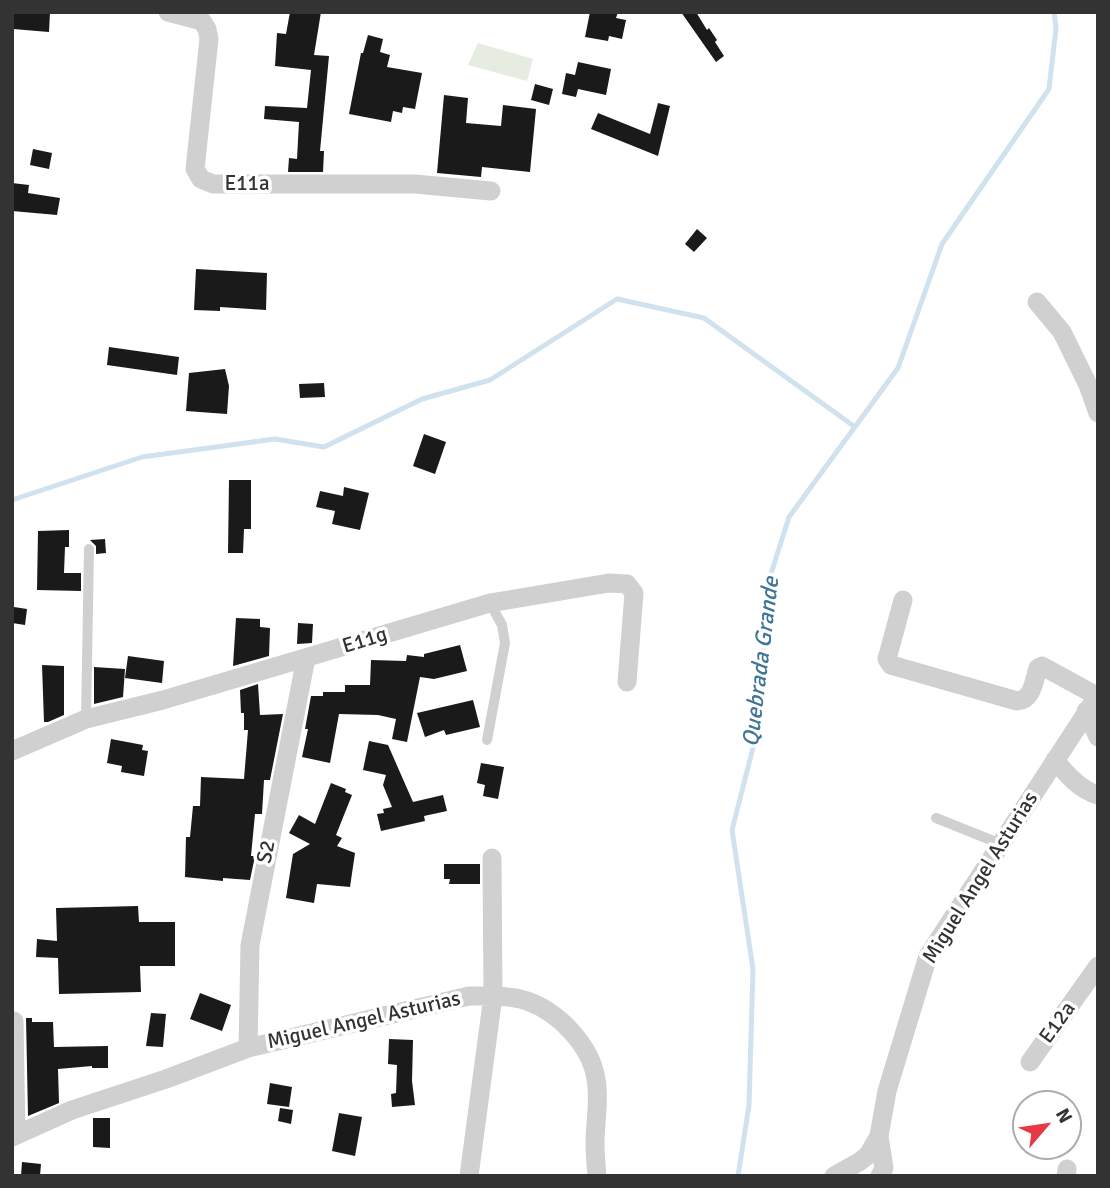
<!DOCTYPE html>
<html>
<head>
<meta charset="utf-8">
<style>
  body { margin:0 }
  #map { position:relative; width:1110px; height:1188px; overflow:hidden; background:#fff; font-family:Signika,sans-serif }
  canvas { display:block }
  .frame { position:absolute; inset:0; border:14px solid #333; pointer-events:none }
  .north { position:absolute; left:1012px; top:1090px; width:70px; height:70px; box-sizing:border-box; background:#fff; border:2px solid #adadad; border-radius:50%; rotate:61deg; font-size:19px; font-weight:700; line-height:28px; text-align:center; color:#333 }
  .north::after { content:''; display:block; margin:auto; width:24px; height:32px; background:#e63946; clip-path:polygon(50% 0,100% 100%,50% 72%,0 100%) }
</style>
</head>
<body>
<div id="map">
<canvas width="1110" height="1188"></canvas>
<div class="frame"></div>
<div class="north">N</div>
</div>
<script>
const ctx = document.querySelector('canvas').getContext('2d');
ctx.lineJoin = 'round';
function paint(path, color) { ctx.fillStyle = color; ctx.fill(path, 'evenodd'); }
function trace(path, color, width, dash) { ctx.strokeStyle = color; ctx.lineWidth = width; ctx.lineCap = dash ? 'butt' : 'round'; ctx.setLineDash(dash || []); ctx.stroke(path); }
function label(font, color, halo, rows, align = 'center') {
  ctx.font = font + ' Signika,sans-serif'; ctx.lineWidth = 7; ctx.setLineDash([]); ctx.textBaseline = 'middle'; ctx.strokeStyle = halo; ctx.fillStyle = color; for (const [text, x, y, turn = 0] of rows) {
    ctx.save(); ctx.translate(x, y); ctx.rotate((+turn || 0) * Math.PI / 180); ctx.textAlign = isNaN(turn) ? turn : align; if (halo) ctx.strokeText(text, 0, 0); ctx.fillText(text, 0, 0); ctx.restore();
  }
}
paint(new Path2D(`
  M478,43L533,59L527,81L468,65Z`), '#e6ecdf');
trace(new Path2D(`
  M12,500L142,457L275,439L324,447L422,399L490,380L617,299L704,318L855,427
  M738,1176L749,1105L753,969L732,830L757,732L769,580L789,517L898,368L942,244L1049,89L1056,28L1054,12`), '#cfe2ee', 5);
paint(new Path2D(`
  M14,12H50L49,32L13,29Z
  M290,12H321L314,55L329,56L320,151H324L323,172H288L289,158L297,159L299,122L264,119L265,106L307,108L311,70L275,66L277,33L286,34Z
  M590,12H618L616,18L626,20L622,39L609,36L608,41L585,37Z
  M681,12H696L707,30L709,28L717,40L715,42L724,56L716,62Z
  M368,35L383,39L380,52L390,55L387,67L422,73L415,109L403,107L402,113L393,111L391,122L349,114L361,53H363Z
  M578,62L611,69L606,95L578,89L576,97L562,94L566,73L575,75Z
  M535,84L553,89L549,105L531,100Z
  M444,95L468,98L466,123L501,126L503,105L536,109L530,172L482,167L481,177L437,173Z
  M658,103L670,106L658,156L591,129L598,113L650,134Z
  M33,149L52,153L49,169L30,165Z
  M12,183L29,185L28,193L60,198L57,215L12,211Z
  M697,229L707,238L694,252L685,244Z
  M196,269L267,273L266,310L220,307V311L194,310Z
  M109,347L179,357L177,375L107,365Z
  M225,369L229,386L227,414L186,411L189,373Z
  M324,383L325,397L300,398L299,384Z
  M424,434L446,442L435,474L413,466Z
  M229,480H251V529H244L243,553H228Z
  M344,487L369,493L360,530L332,524L335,511L316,507L320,491L343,496Z
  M69,530V547H65L64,573H81V591L37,590L38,531Z
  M105,539L106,553L96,554V546L90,540Z
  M14,607L27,609L25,625L12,623Z
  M236,618L260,619V627L270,628L269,656L233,666Z
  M298,623L313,624L312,643L297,644Z
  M460,645L467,671L434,679L420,677L407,742L392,739L396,719L378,715L339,714L330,763L302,757L308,729H305L311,696H323V692H345V685H370L371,660L406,661L407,655L424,657V654Z
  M128,656L164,661L162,683L125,678Z
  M42,665L64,666V715L48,722H44Z
  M94,667L125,669L123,697L94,704Z
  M258,684L260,715L283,714L270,780H264L262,814H255L251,856H255L250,880L223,878V881L185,877L186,837H190L193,806H200L201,777L244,779L248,730H244V713H241L240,690Z
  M473,700L480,727L446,735L444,730L425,737L417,713Z
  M111,739L143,745L142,750L148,751L144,776L121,772L122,766L107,763Z
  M369,741L388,745L413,802L443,795L447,811L424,816L425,821L381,831L377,814L384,813L383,809L392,807L383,785L386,775L363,770Z
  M481,763L504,767L498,799L483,796L485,785L477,783Z
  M331,783L346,789L345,792L352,795L336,835L342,838L337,846L355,853L350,887L317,884L314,903L286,898L293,854L310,844L289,833L299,815L315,824Z
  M444,864H480V884H449L450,879H444Z
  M138,906L139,922H175V966H140L141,992L59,994L58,958L36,957L37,939L57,941L56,908Z
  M200,993L231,1005L222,1031L190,1019Z
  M151,1013L166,1014L163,1047L146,1046Z
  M26,1018H32V1022H53L54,1047L108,1046V1068H92V1066L58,1069L59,1103L28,1116Z
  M389,1039L413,1040L412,1081L415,1105L392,1107L391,1094L396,1093L397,1065L388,1064Z
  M270,1083L292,1087L289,1107L267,1104Z
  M280,1108L293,1110L291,1124L278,1121Z
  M339,1113L362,1117L355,1156L332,1151Z
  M93,1118H110V1148L93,1147Z
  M22,1162L41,1164L40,1176H21Z`), '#1a1a1a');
trace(new Path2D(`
  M86,719L89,549
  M487,740L505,643L502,625L490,603
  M936,818L1001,844`), '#d0d0d0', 10);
trace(new Path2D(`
  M168,12L202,21L207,29L209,39L195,169L201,179L213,184H415L491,191
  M1037,302L1062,332L1088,385L1098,413
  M903,600L887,659L891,665L1017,701C1033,700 1034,680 1038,668L1042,666L1097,696
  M1086,711L1098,737
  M12,751L86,719L163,700L490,603L609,583L627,584L634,593L627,682
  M1055,760C1066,774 1080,790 1098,795
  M14,1021L16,1135
  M248,1048L250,945L306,658
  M1030,1062L1098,966
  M879,1136L884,1168L880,1176
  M12,1137L72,1110L166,1079L248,1048L469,996C487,996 510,995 527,1001C559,1012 591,1046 596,1079C600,1100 595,1122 595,1143C595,1154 596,1165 597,1176
  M469,1176L493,996L492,858
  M834,1176L859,1162L868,1155L879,1136L887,1091L928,956L1098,695
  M1066,1176L1067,1169`), '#d0d0d0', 19);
label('21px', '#333', '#fff', [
  ["E11a",247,184],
  ["E11g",365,641,-17],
  ["S2",267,852,-79],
  ["Miguel Angel Asturias",981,878,-58],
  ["Miguel Angel Asturias",364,1021,-13],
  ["E12a",1058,1023,-54]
]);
label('italic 23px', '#3f7597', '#fff', [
  ["Quebrada Grande",762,662,-83]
]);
</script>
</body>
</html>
